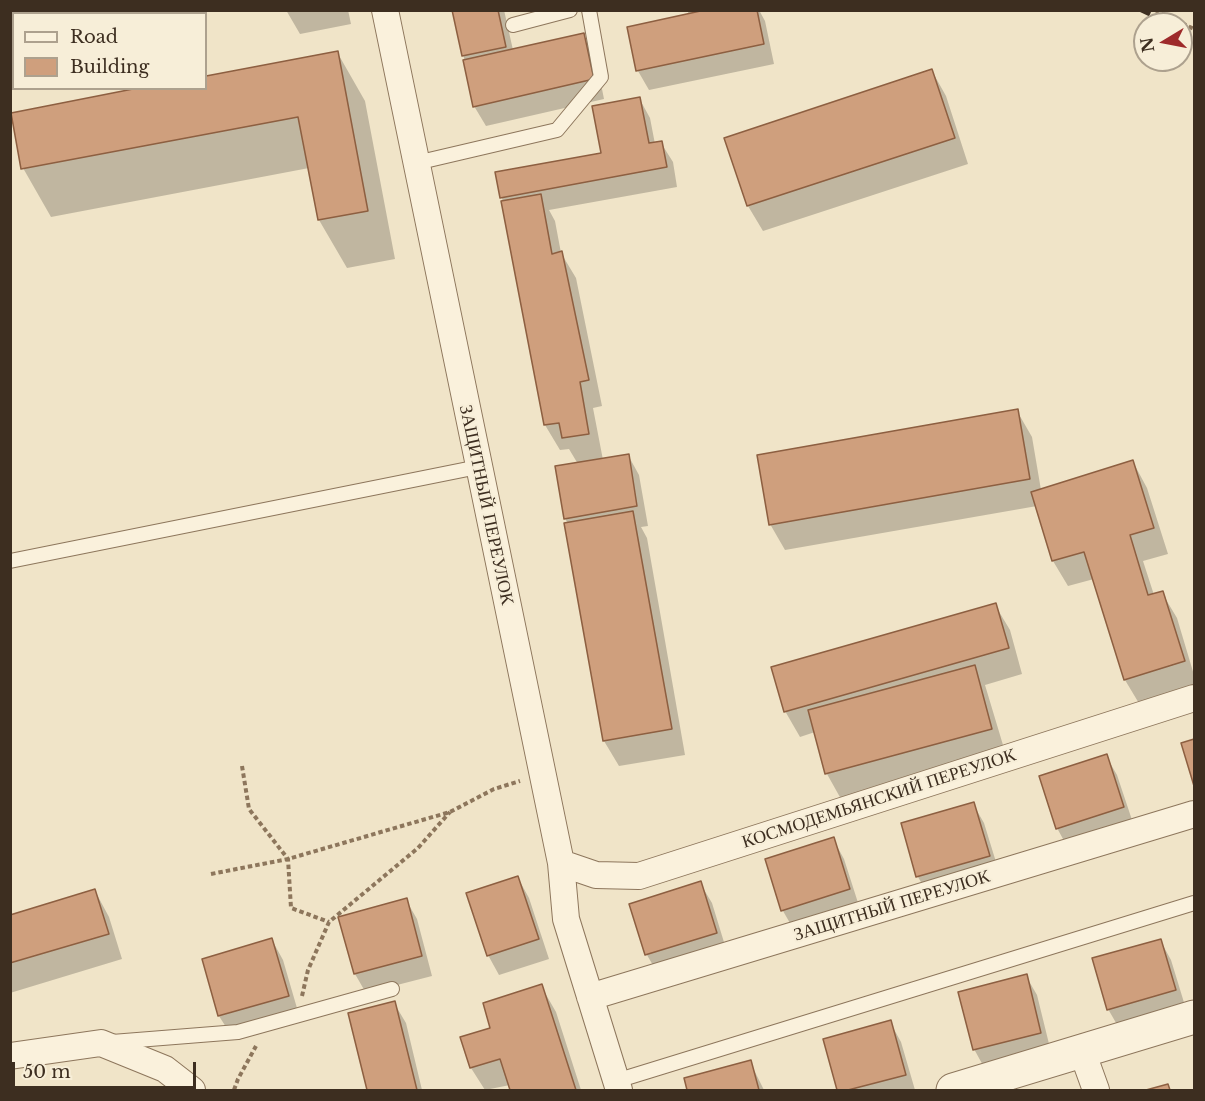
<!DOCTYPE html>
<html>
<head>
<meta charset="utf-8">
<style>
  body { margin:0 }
  #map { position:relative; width:1205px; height:1101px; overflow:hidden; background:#f0e4c8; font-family:"Libre Baskerville",serif }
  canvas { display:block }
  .frame { position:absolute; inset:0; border:12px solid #3d2e20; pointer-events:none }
  .legend { position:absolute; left:12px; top:12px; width:195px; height:78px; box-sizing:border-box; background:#f7eed8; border:2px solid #ada18e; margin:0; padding:8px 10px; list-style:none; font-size:18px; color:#3d2e20 }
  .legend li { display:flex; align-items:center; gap:12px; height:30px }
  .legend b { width:30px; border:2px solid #ada18e }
  .north { position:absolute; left:1133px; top:12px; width:60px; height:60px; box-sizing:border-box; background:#f7eed8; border:2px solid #ada18e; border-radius:50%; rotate:260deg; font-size:16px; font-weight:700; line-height:24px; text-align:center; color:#3d2e20 }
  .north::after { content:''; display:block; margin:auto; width:21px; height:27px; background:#9e2a2b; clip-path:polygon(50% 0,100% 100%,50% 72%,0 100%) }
  .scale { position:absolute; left:12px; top:1062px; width:184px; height:27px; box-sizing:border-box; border:3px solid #3d2e20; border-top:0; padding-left:8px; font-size:18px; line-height:21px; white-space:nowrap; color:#3d2e20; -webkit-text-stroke:4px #f7eed8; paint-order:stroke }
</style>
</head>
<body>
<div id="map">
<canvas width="1205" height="1101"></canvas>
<div class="frame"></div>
<ul class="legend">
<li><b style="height:8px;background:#faf1dc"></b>Road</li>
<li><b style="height:16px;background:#cf9f7d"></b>Building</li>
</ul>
<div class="north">N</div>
<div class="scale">50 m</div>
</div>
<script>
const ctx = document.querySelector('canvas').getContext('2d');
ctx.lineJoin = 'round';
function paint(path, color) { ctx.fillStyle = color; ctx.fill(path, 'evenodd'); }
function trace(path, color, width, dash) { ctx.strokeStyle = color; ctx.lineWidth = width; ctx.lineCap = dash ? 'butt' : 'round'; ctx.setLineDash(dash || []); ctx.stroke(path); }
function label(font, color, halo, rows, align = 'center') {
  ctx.font = font + ' "Libre Baskerville",serif'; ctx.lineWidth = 4.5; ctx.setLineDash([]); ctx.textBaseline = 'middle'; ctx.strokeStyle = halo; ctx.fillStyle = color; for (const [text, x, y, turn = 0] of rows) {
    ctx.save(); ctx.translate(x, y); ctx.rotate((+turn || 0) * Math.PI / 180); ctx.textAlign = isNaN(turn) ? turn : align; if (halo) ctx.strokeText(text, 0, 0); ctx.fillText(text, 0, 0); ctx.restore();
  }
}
paint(new Path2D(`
  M286,10H348L351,24L300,34Z
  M454,10H504L513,50L583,35L595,54L604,99L486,126L474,106Z
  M687,10H759L765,21L774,64L649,90L638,71L629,28L689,15Z
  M337,52L365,101L395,259L347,268L319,220L309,168L51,217L23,168L206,88V77Z
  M932,71L946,96L968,164L763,231L748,206L726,139Z
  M639,98L650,118L655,144L661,143L673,162L677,187L549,210L555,221L561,253L576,278L602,406L593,408L603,460L628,455L639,475L648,526L641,527L647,538L685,755L619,766L604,741L568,524L565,518L578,464L569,449L560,450L545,425L502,198L603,154Z
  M1017,411L1032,437L1041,490L1133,462L1147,488L1168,554L1143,561L1154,595L1162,593L1177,618L1194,675V688L1140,705L1125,680L1094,579L1068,586L1053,561L1037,506L785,550L770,524Z
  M995,605L1010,630L1022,674L985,685L1006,755L841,799L827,774L815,732L800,737L785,711Z
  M1194,740V781L1183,744Z
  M1106,756L1117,775L1134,826L1068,848L1057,828Z
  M973,804L984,823L1000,875L929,896L918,877L902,824Z
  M833,839L844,859L860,909L794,930L783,911L767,860Z
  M518,878L529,898L549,959L499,975L488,955Z
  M700,883L712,903L727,952L658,974L647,955Z
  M95,891L109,917L122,959L10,993V916Z
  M406,900L417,919L432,976L366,993L355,974L340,918Z
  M272,940L283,960L299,1015L231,1035L219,1016L203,960Z
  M1160,940L1171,960L1186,1009L1119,1028L1108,1009Z
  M1026,976L1037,995L1051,1052L985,1069L974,1049Z
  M541,986L556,1012L581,1090H512L510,1085L485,1090L471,1068L492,1029Z
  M394,1003L406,1023L422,1090H369L350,1014Z
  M890,1022L901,1042L915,1090H838L824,1040Z
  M750,1062L764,1090H689L686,1079Z`), '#0003');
const building = new Path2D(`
  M452,10H498L506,47L462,56Z
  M705,10H757L764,44L636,71L627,27Z
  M584,33L594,79L473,107L463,60Z
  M338,51L368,211L318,220L298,117L21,169L11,113L138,88H206V76Z
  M932,69L955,138L747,206L724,138Z
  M640,97L649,143L662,141L667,167L500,198L495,172L601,153L592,106Z
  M541,194L552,254L562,251L589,380L580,382L589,434L562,438L559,423L544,425L501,201Z
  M1018,409L1030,479L769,525L757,455Z
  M629,454L637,506L564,519L555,466Z
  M1133,460L1154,528L1130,535L1148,595L1163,591L1185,661L1124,680L1084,552L1052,561L1031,492Z
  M633,511L672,729L603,741L564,523Z
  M996,603L1009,648L784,712L771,667Z
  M975,665L992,729L825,774L808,710Z
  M1194,739V786L1181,743Z
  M1107,754L1124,807L1056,829L1039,776Z
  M974,802L990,856L916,877L901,823Z
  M834,837L850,889L781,911L765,859Z
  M518,876L539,939L487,956L466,893Z
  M701,881L717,933L645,955L629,904Z
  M95,889L109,934L10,963V915Z
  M407,898L422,956L354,974L338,917Z
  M272,938L289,996L218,1016L202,959Z
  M1161,939L1176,990L1107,1010L1092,958Z
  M1027,974L1041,1033L973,1050L958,992Z
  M542,984L576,1090H510L500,1059L470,1068L460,1037L490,1028L483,1003Z
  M395,1001L417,1090H367L348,1013Z
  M891,1020L906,1075L848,1090H837L823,1039Z
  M751,1060L759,1090H687L684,1078Z
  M1168,1084L1170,1090H1146Z`);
paint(building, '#cf9f7d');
trace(building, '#8d5f41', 1.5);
const service = new Path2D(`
  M513,25L570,10
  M416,163L557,130L601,77L589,10
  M10,561L478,467
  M112,1042L238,1032L392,989
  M616,1081L1194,903`);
const minor = new Path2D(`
  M385,10L561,863L566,919L619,1090
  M561,863L596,875L639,876L1194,698
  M590,997L1194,814
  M1082,1051L1096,1090
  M10,1056L101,1043L165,1069L192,1090`);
const tertiary = new Path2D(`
  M953,1090L1194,1017`);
trace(service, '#8d765c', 16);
trace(minor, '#8d765c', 28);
trace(tertiary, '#8d765c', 35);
trace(new Path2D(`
  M1155,10L1194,29
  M242,766L249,809L288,859L291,908L329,922
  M211,874L288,859L450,812L494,789L520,781
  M302,996L308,970L329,922L418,848L450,812
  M234,1090L238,1079L256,1046`), '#8d765c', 4, [4.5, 3]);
trace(service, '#faf1dc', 14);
trace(minor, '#faf1dc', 26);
trace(tertiary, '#faf1dc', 33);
trace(new Path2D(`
  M1141,10L1170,24
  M1181,29L1194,36`), '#3d2e20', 4.5, [10, 10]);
label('18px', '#3d2e20', '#f7eed8', [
  ["ЗАЩИТНЫЙ ПЕРЕУЛОК",486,505,78],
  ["КОСМОДЕМЬЯНСКИЙ ПЕРЕУЛОК",879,799,-18],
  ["ЗАЩИТНЫЙ ПЕРЕУЛОК",892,906,-17]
]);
</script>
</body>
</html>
